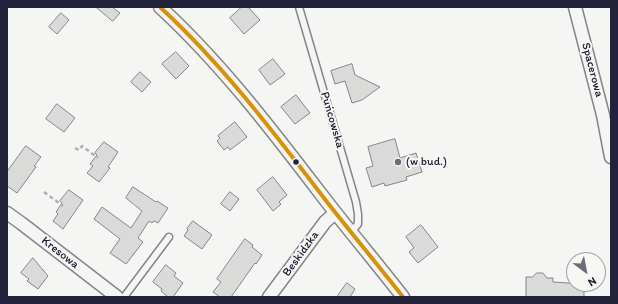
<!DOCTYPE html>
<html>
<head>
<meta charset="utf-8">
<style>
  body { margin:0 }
  #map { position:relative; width:618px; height:304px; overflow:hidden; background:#f5f5f3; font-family:Itim,sans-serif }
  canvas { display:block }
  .frame { position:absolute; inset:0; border:8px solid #22223b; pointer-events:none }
  .north { position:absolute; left:566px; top:252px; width:40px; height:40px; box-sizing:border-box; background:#f6f6f2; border:1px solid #a1a1a9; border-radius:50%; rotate:148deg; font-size:11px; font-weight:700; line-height:16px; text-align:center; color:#22223b }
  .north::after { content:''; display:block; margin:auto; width:14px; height:18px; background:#6c6c7b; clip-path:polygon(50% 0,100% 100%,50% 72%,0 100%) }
</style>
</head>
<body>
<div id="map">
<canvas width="618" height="304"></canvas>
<div class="frame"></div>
<div class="north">N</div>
</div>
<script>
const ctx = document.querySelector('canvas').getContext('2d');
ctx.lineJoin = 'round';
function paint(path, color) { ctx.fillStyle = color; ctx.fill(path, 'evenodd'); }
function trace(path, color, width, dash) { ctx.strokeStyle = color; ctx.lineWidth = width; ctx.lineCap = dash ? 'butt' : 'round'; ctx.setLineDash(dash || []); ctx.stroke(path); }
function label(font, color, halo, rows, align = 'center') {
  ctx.font = font + ' Itim,sans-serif'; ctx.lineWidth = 4; ctx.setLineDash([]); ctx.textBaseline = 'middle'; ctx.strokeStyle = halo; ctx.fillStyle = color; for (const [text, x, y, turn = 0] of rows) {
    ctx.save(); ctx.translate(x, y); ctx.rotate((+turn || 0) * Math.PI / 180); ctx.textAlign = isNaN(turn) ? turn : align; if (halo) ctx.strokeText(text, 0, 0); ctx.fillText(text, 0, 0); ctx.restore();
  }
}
const building = new Path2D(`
  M96,7H112L120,13L113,21Z
  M242,7H248L260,20L244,34L230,18Z
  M61,13L69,20L57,34L49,27Z
  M176,52L189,66L176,79L162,64Z
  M273,59L285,74L270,85L259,70Z
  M352,64L355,75L380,87L362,100L352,103L345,81L335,84L331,71Z
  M140,72L151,82L142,92L131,82Z
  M296,95L310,113L295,124L281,107Z
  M57,104L75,118L64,132L46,119Z
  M235,122L247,137L230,150L228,147L224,150L217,141L220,138L218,136Z
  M395,139L400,158L416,153L422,172L406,177L407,180L385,186L384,183L372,187L366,168L373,166L368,147Z
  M104,142L118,152L108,167L110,168L99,182L87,173L93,166L90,164L97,155L95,153Z
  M26,146L41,157L34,166L36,167L17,193L7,186V172Z
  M273,177L287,195L279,202L281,204L273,211L257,190Z
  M133,187L156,202L157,201L168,208L158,223L154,221L152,223L149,221L138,238L143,242L126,264L110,253L120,239L94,219L102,207L131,228L142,211L126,198Z
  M69,190L83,200L63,229L53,221L58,214L56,212L62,203L60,201Z
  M230,192L239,199L230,211L221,204Z
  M193,221L212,235L202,249L184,236L188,230L187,229Z
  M421,225L438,247L418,263L409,252L414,248L406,237Z
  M245,239L253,245L252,247L262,255L256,264L255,263L231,297H220L213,292L221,282L217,279Z
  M33,258L48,276L38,289L27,281L29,279L21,273Z
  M166,265L176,273L174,276L183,283L173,297H168L161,291L162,289L153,282Z
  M537,273H543L547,278H553V282L584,284V297H526V277H532Z
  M347,283L355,289L350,297H337Z`);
paint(building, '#dadad9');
trace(building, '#858589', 1);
const lane = new Path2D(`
  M299,7L356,202L358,214V224L351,232
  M124,297L169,237`);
const street = new Path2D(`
  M160,7C223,65 275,134 327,202C352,234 378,265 403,297
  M575,7L603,115L611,157
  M7,213L21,223L117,297
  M269,297L325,222L335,213`);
trace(lane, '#858589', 9);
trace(street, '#858589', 15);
trace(new Path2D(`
  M75,148L79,150L82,146L98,158
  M44,192L63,206`), '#b0b0b2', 2.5, [4, 3]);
trace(lane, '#f5f5f3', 6);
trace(street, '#f5f5f3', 12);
trace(new Path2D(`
  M160,7C223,65 275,134 327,202C352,234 378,265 403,297`), '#d79209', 4);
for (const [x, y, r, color] of [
  [296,162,3.5,"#22223b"],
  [398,162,4,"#6c6c7b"]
]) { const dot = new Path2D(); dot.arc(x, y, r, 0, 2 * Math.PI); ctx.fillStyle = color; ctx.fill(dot); trace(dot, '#f6f6f2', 1.5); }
label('12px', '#22223b', '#f6f6f2', [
  ["Spacerowa",592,70,75],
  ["Puńcowska",332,120,74],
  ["Kresowa",60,253,38],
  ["Beskidzka",301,254,-54]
]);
label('12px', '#22223b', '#f6f6f2', [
  ["(w bud.)",406,162]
], 'left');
</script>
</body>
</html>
